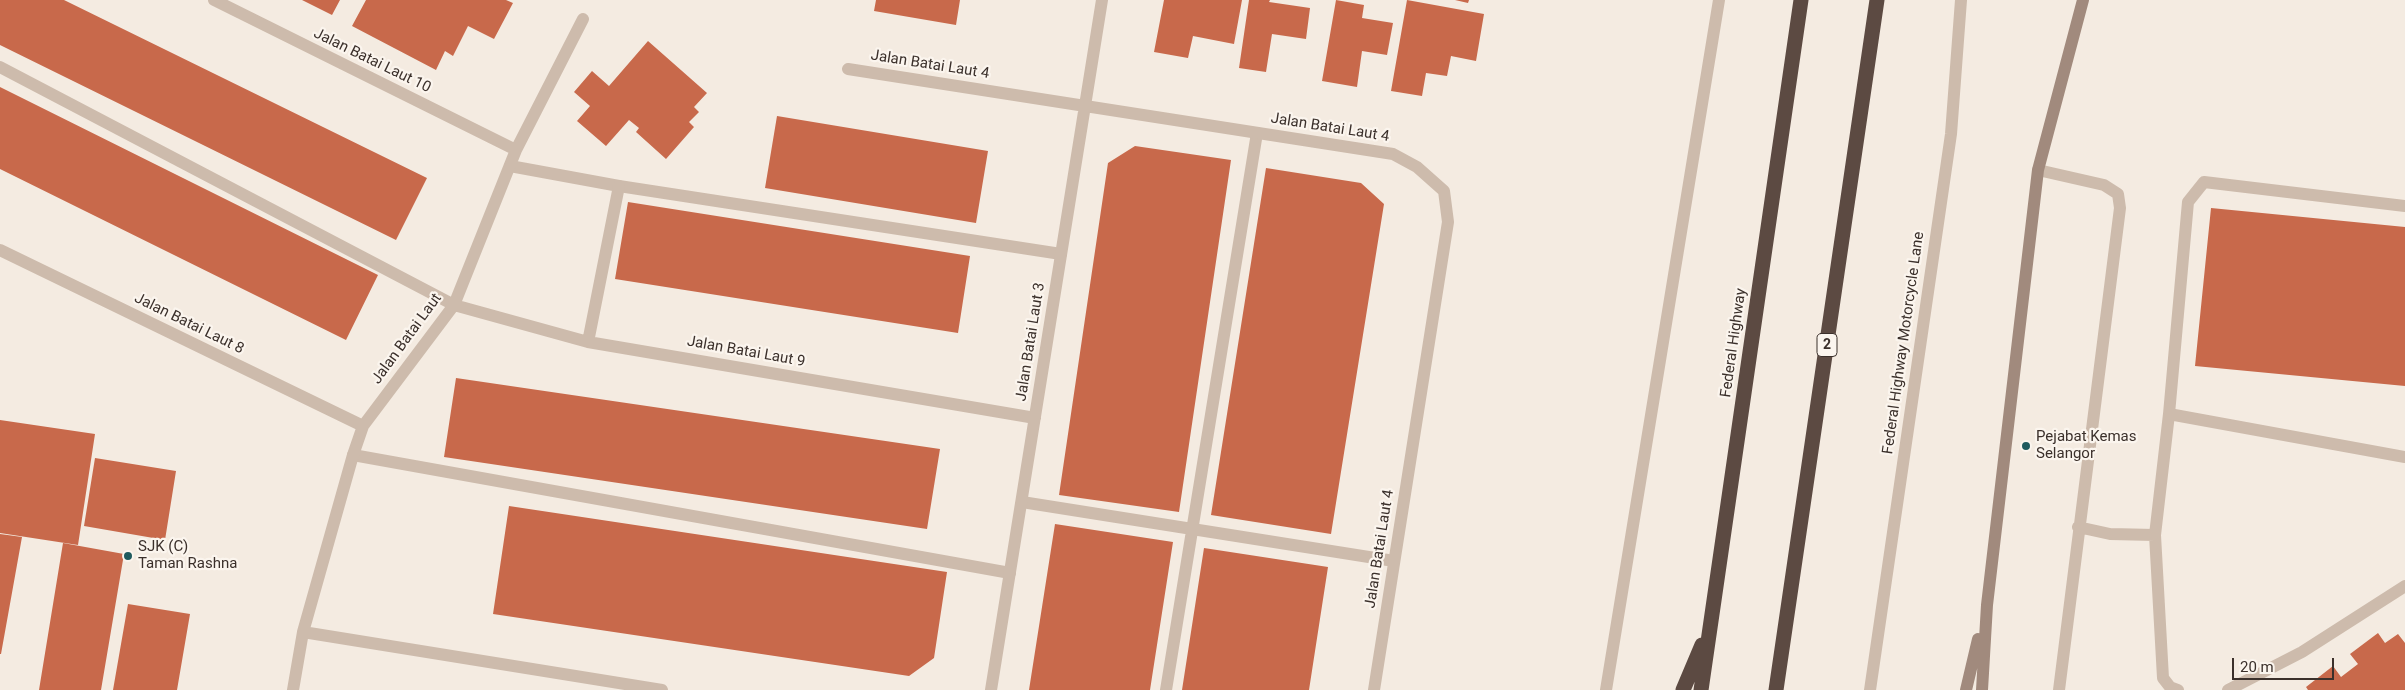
<!DOCTYPE html>
<html>
<head>
<meta charset="utf-8">
<style>
  body { margin:0 }
  #map { position:relative; width:2405px; height:690px; overflow:hidden; background:#f4ebe1; font-family:Roboto,sans-serif }
  canvas { display:block }
  .scale { position:absolute; left:2232px; top:658px; width:102px; height:22px; box-sizing:border-box; border:2px solid #3b302b; border-top:0; padding-left:6px; font-size:15px; line-height:18px; white-space:nowrap; color:#3b302b; -webkit-text-stroke:4px #fbf5ee; paint-order:stroke }
</style>
</head>
<body>
<div id="map">
<canvas width="2405" height="690"></canvas>
<div class="scale">20 m</div>
</div>
<script>
const ctx = document.querySelector('canvas').getContext('2d');
ctx.lineJoin = 'round';
function paint(path, color) { ctx.fillStyle = color; ctx.fill(path, 'evenodd'); }
function trace(path, color, width, dash) { ctx.strokeStyle = color; ctx.lineWidth = width; ctx.lineCap = dash ? 'butt' : 'round'; ctx.setLineDash(dash || []); ctx.stroke(path); }
function label(font, color, halo, rows, align = 'center') {
  ctx.font = font + ' Roboto,sans-serif'; ctx.lineWidth = 4.5; ctx.setLineDash([]); ctx.textBaseline = 'middle'; ctx.strokeStyle = halo; ctx.fillStyle = color; for (const [text, x, y, turn = 0] of rows) {
    ctx.save(); ctx.translate(x, y); ctx.rotate((+turn || 0) * Math.PI / 180); ctx.textAlign = isNaN(turn) ? turn : align; if (halo) ctx.strokeText(text, 0, 0); ctx.fillText(text, 0, 0); ctx.restore();
  }
}
paint(new Path2D(`
  M0,0H64L427,178L396,240L0,45Z
  M302,0H340L332,15Z
  M366,0H506L513,3L494,39L468,26L453,56L445,51L436,70L352,26Z
  M876,0H960L956,25L874,11Z
  M1164,0H1242L1234,44L1193,36L1188,58L1154,52Z
  M1249,0H1270L1269,2L1310,8L1306,39L1272,34L1266,72L1239,68Z
  M1336,0L1364,5L1362,18L1393,23L1387,55L1362,51L1357,87L1322,81Z
  M1407,0L1484,14L1476,61L1451,56L1447,76L1426,73L1422,96L1391,91Z
  M1455,0H1469L1468,3Z
  M648,41L707,93L694,107L699,112L689,122L694,127L666,159L636,132L639,128L629,120L606,146L577,121L590,106L574,92L592,71L609,86Z
  M0,87L378,275L346,340L0,169Z
  M777,116L988,151L976,223L765,188Z
  M1135,146L1231,160L1179,512L1059,495L1108,163Z
  M1266,168L1361,183L1384,204L1331,534L1211,515Z
  M628,202L970,256L958,333L615,279Z
  M2211,208L2405,227V386L2195,366Z
  M456,378L940,449L927,529L444,457Z
  M0,420L95,434L78,545L0,533Z
  M95,458L176,471L165,540L84,526Z
  M509,506L947,572L934,658L909,676L493,614Z
  M1055,524L1173,542L1150,690H1029Z
  M0,534L22,537L1,654H0Z
  M63,543L124,554L101,690H39Z
  M1204,548L1328,567L1309,690H1182Z
  M128,604L190,614L177,690H113Z
  M2378,633L2385,643L2398,634L2405,643V690H2308L2306,687L2333,666L2341,677L2358,664L2350,654Z`), '#c8694b');
trace(new Path2D(`
  M0,67L454,305
  M510,166L619,186L1061,254
  M2038,170L2104,185L2118,194L2120,208L2059,690
  M2169,414L2405,457
  M353,455L1010,573
  M1022,502L1394,561
  M2078,527L2110,534L2155,535
  M1166,690L1257,133
  M1606,690L1719,0
  M1870,690L1951,134L1961,0
  M2178,690L2170,687L2163,678L2155,535L2169,414L2188,202L2204,182L2405,206
  M2228,690L2302,652L2405,586`), '#cdbbac', 12);
trace(new Path2D(`
  M214,0L516,150
  M848,69L1393,154L1417,167L1444,191L1448,222L1374,690
  M0,250L363,426
  M454,305L588,342L1035,418
  M588,342L619,186
  M303,632L662,690
  M293,690L303,632L353,455L363,426L454,305L516,150L583,19
  M991,690L1102,0`), '#cdbbac', 12);
trace(new Path2D(`
  M1966,690L1978,639
  M1982,690L1987,605L2038,170L2083,0`), '#a18a7d', 12);
trace(new Path2D(`
  M1683,690L1702,645
  M1701,690L1801,0
  M1776,690L1877,0`), '#5c4a42', 15);
for (const [x, y, r, color] of [
  [2026,446,5,"#1f5a5e"],
  [128,556,5,"#1f5a5e"]
]) { const dot = new Path2D(); dot.arc(x, y, r, 0, 2 * Math.PI); ctx.fillStyle = color; ctx.fill(dot); trace(dot, '#fbf5ee', 2); }
for (const [x, y, w] of [
  [1827,345,20]
]) { const box = new Path2D(); box.roundRect(x - w / 2, y - 11.5, w, 23, 4); ctx.fillStyle = '#fbf5ee'; ctx.fill(box); trace(box, '#3b302b', 1); }
label('bold 14px', '#3b302b', null, [
  ["2",1827,345]
]);
label('15px', '#3b302b', '#fbf5ee', [
  ["Jalan Batai Laut 10",372,61,26],
  ["Jalan Batai Laut 4",930,65,9],
  ["Jalan Batai Laut 4",1330,128,9],
  ["Jalan Batai Laut 8",189,324,26],
  ["Jalan Batai Laut",407,339,-54],
  ["Jalan Batai Laut 3",1031,342,-81],
  ["Federal Highway",1734,343,-82],
  ["Federal Highway Motorcycle Lane",1904,343,-82],
  ["Jalan Batai Laut 9",746,352,10],
  ["Jalan Batai Laut 4",1380,549,-81]
]);
label('15px', '#3b302b', '#fbf5ee', [
  ["Pejabat Kemas",2036,437],
  ["Selangor",2036,454],
  ["SJK (C)",138,547],
  ["Taman Rashna",138,564]
], 'left');
</script>
</body>
</html>
